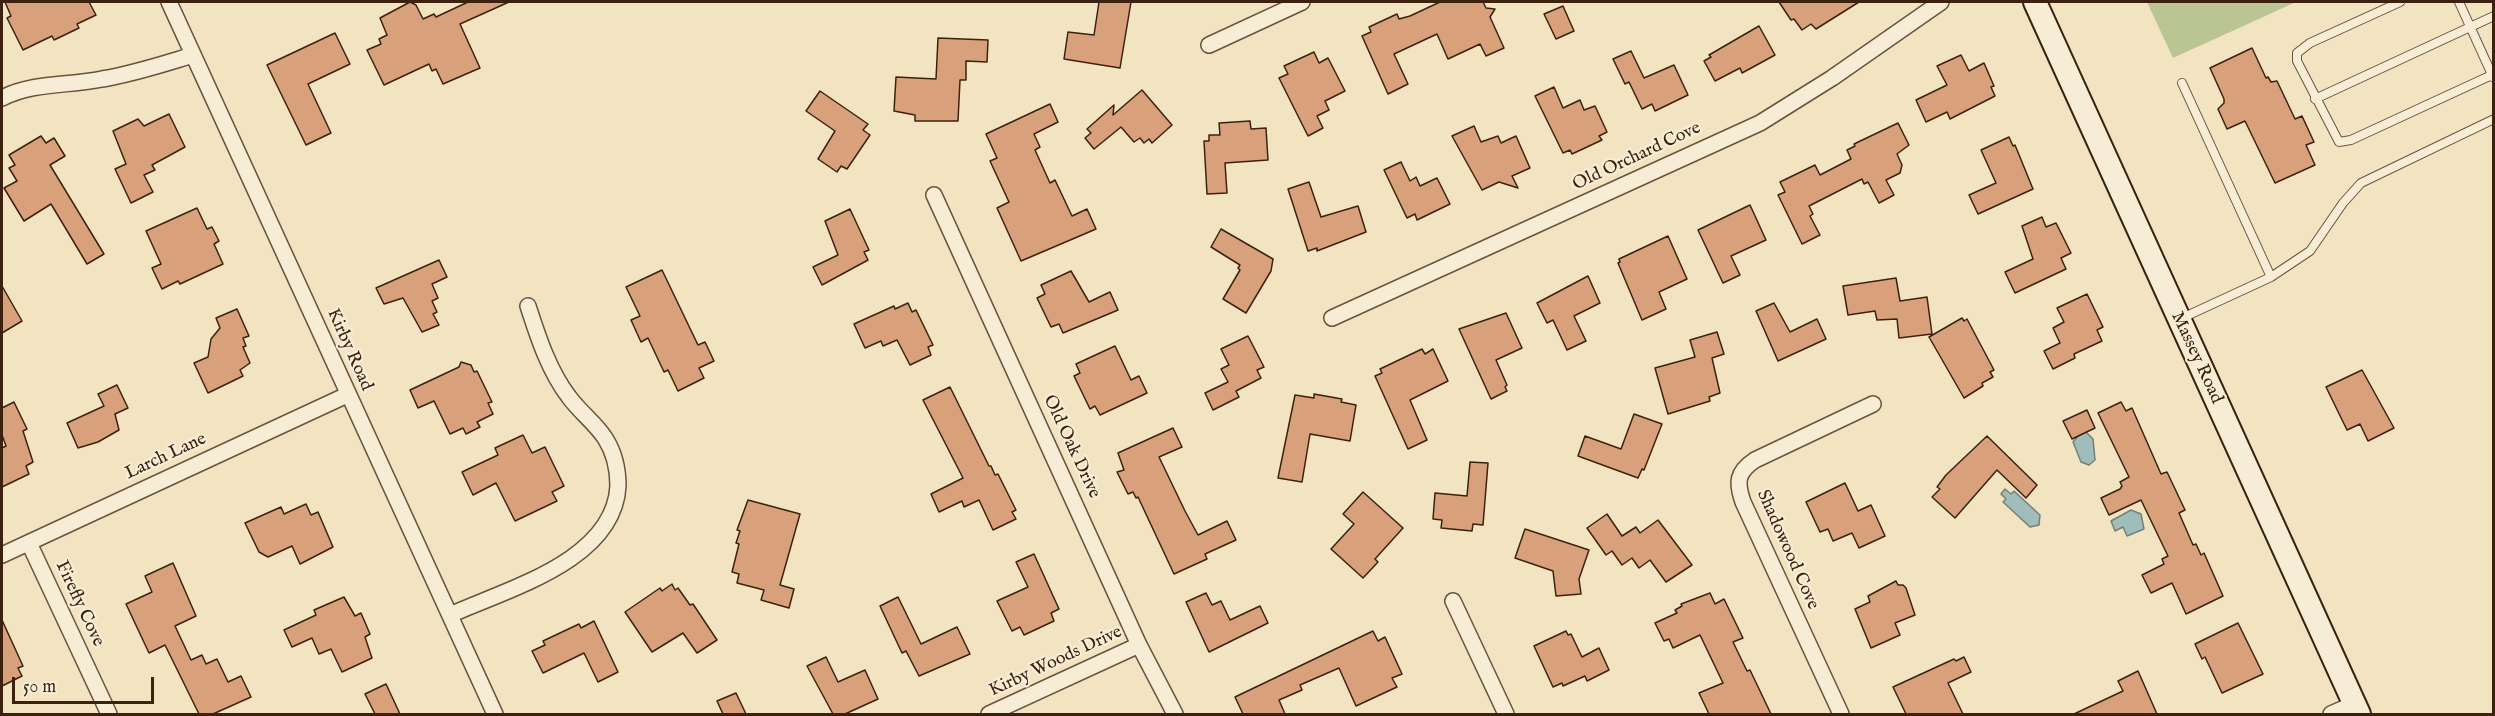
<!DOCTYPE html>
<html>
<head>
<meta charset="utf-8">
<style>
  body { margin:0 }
  #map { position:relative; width:2495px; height:716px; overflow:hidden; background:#f3e4c1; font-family:"IM FELL English",serif }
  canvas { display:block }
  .frame { position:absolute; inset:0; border:3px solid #3c220e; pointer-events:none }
  .scale { position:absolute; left:12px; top:677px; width:142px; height:27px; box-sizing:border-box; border:3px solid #3c220e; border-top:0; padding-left:8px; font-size:18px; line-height:21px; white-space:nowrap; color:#3c220e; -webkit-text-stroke:4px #f7edd7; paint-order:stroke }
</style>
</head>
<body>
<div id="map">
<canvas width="2495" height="716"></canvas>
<div class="frame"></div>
<div class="scale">50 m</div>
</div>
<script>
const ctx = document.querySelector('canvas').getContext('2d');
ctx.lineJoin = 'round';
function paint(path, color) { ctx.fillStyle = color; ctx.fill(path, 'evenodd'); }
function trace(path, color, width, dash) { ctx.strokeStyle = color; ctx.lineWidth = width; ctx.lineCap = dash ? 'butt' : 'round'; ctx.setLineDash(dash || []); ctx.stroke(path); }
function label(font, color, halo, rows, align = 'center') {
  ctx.font = font + ' "IM FELL English",serif'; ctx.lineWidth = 4.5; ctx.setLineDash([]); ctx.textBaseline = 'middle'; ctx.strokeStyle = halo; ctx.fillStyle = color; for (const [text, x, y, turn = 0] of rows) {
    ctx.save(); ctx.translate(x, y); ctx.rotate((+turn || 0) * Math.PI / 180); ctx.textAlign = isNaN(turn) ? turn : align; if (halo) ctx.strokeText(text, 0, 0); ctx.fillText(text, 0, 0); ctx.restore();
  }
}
paint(new Path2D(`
  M2147,2H2296L2173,58Z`), '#bbc493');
const water = new Path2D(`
  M2083,429L2093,439L2095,460L2089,465L2081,462L2073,442L2077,437L2076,432Z
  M2005,489L2011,494L2014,491L2040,515L2039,525L2030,527L2003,502L2006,499L2001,494Z
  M2131,510L2141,514L2144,529L2127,536L2123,527L2115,531L2111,521Z`);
paint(water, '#9ebdbb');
trace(water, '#777f76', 1.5);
const building = new Path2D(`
  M5,2H89L96,15L77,24L79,28L54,40L52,36L23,50L7,18L11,16Z
  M410,2L416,5L423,19L434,14L436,17L468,2H509L460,24L480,68L443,84L436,69L432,71L429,64L384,85L367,50L381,44L379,39L387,35L380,18Z
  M1099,2H1131L1120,68L1064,59L1068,32L1094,35Z
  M1440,2H1483L1486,8L1495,9L1490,17L1504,48L1486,56L1480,44L1448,59L1437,34L1394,54L1408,84L1388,94L1362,36L1371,32L1369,27L1397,14L1399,19L1410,16Z
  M1779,2H1859L1816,29L1811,24L1802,30L1794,19L1791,20Z
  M1563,6L1574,31L1556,39L1544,14Z
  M1759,26L1775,55L1742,73L1740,68L1715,81L1704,61L1711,57L1709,55Z
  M335,33L350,64L308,84L331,133L306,145L267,65Z
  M938,38L988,40L987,62L966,61V80H960L958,121H915V115L894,111L896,77L936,79Z
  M2252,48L2266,78L2268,77L2271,82L2277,81L2295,119L2302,116L2314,142L2306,145L2315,165L2275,183L2245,121L2227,129L2218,109L2224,103V99L2210,68Z
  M1631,51L1644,78L1674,65L1688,95L1655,111L1652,104L1642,109L1629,82L1625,84L1613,59Z
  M1314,52L1319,63L1328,58L1345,91L1325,101L1329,110L1317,116L1323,128L1308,136L1279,78L1288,74L1284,66Z
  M1961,55L1969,71L1984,63L1994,86L1991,87L1995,96L1950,119L1947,112L1926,122L1916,100L1947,85L1937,66Z
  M1554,87L1563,108L1580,100L1584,110L1595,106L1607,132L1599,136L1602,140L1572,154L1570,150L1563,153L1535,96Z
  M1142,90L1172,125L1152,143L1149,139L1144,143L1140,138L1134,142L1121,127L1094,149L1085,138L1091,133L1087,129L1114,105L1113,115Z
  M820,91L868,124L863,130L870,135L847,169L841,166L837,172L818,159L835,131L806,111Z
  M1050,104L1058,122L1034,134L1040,147L1035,150L1050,183L1055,180L1072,216L1087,209L1096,229L1021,261L997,208L1009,202L990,161L997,158L986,134Z
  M169,114L185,147L152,165L155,170L144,175L153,192L131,203L115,169L126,164L113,131L138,119L144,126Z
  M1250,121L1251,129L1266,128L1268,160L1225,163L1227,193L1207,194L1204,141H1209V135H1220L1219,123Z
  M1898,123L1909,145L1897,154L1902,165L1900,173L1886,180L1894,195L1879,203L1868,182L1864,184L1862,179L1809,206L1813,214L1810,216L1820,235L1802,244L1778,195L1785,192L1780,182L1815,165L1820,175L1851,159L1847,150L1855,146L1854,144Z
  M1474,126L1481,142L1498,136L1501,143L1516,136L1530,168L1512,176L1518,188L1499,182L1482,190L1452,136Z
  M41,136L46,143L54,138L65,156L50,165L104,254L87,264L51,204L24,221L4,188L17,181L9,168L15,165L9,155Z
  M2009,137L2013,146L2015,145L2033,189L1978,214L1969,195L1996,183L1981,150Z
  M1401,162L1410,181L1416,177L1420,186L1437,178L1450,204L1417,220L1415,214L1407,218L1384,170Z
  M1309,182L1321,217L1358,206L1366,232L1317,251V248L1308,251L1288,189Z
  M1750,205L1766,240L1731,256L1740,275L1723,283L1698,230Z
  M197,208L207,229L212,227L219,241L214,244L223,264L180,284L178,281L162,289L152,268L161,264L146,231Z
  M850,209L869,250L864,252L868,260L822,285L813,267L838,255L825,221Z
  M2042,217L2046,227L2056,223L2071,253L2061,258L2066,269L2015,293L2005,272L2033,259L2022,226Z
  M1221,229L1273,259L1271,271L1246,313L1223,299L1240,270L1238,268L1240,265L1211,247Z
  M1668,236L1687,279L1659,292L1666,309L1642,320L1618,263L1620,262L1619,259Z
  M439,260L447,277L432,284L438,298L432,301L437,312L433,314L439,325L422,332L403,298L384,304L376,288Z
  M662,270L698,345L705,342L714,361L699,368L704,378L678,391L668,370L664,372L648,338L641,342L631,320L640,316L626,287Z
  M1071,271L1089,302L1110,292L1118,310L1063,333L1059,324L1051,327L1037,298L1045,294L1041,285Z
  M1588,276L1600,303L1574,316L1586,341L1567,350L1553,320L1547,323L1537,303Z
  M1896,278L1900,301L1927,297L1932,334L1899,338L1897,319L1877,320L1875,311L1848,315L1843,286Z
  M2,286L22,321L2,333Z
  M2087,294L2103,327L2097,330L2102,341L2074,354L2075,358L2053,369L2044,351L2060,343L2053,328L2064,322L2057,308Z
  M908,303L912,312L916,310L933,345L928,347L931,355L910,365L897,340L883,346L881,341L865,348L854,324L894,306L895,309Z
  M1774,303L1790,332L1817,319L1826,339L1778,361L1756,311Z
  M237,309L249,336L243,338L246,346L243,347L250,363L240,370L243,376L208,393L194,363L208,357L211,339L220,328L216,318Z
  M1506,313L1522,348L1496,360L1507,385L1505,387L1507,391L1491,399L1459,329Z
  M1962,318L1964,321L1967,319L1994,370L1990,372L1993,377L1982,383L1983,386L1964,398L1929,337Z
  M1717,332L1724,354L1712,358L1720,393L1709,397L1710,401L1668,414L1655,368L1695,357L1690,340Z
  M1248,336L1264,367L1257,370L1261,378L1236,391L1239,397L1213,410L1205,393L1228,382L1221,369L1229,365L1221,349Z
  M1115,346L1131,380L1139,376L1147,393L1100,415L1095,406L1090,409L1074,376L1080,373L1076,364Z
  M1422,349L1425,354L1433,349L1448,381L1410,400L1427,440L1408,449L1375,376L1382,373L1380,369Z
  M461,362L471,365L474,372L477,371L492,402L488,403L493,414L477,422L480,427L466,434L463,428L450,434L434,401L418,408L410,390L459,367Z
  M2362,370L2394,428L2368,441L2360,424L2347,430L2326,387Z
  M117,385L128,408L115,414L119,430L98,442L78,448L67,423L104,406L98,394Z
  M950,387L989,466H991L995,475L998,474L1016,510L1012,512L1016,519L993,530L979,500L964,507L962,501L939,512L931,494L963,478L923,400Z
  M1314,394L1342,399L1341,402L1356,405L1350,441L1310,434L1302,482L1278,478L1295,395L1314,398Z
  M14,402L27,429L23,431L33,462L26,466L29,474L2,487V448L6,446L2,435V408Z
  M2121,402L2126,411L2132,408L2161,474L2167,472L2185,510L2179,513L2193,545L2196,544L2201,555L2204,553L2223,596L2186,614L2172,583L2151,593L2142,575L2164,564L2162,559L2168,556L2141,500L2109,515L2101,498L2120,489L2122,486L2120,482L2129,477L2098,413Z
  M2087,410L2095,428L2072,439L2063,421Z
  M1634,414L1662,424L1644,470L1642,469L1638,478L1578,456L1585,436L1621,449Z
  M1173,428L1182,447L1159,457L1185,511L1198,535L1227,521L1236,540L1205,554L1207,559L1174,574L1138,497L1136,498L1133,492L1128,494L1117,472L1124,470L1118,453Z
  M523,435L532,453L545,447L564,486L552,492L557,501L515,521L496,483L473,495L462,472L498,455L495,448Z
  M1987,436L2037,485L2026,498L1997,470L1955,518L1932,497L1940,489L1937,487L1946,475Z
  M1470,462L1488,463L1483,525L1473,524L1472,531L1441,528L1442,520L1433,519L1435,493L1467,496Z
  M1845,483L1858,511L1871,505L1885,536L1859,548L1852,533L1833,541L1828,529L1820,532L1806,502Z
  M1363,492L1403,528L1375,559L1378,562L1363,578L1331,549L1354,524L1343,514Z
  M748,500L800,514L780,585L794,589L789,608L761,600L764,590L737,583L739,574L732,572L739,544L736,543L740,531L737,530Z
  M306,504L311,515L318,512L333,547L300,564L292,546L268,557L259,552L245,523L281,507L284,514Z
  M1607,514L1622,536L1636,527L1640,533L1658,520L1692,565L1666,582L1650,560L1639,568L1632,558L1622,565L1612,551L1606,555L1587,528Z
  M1525,529L1589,550L1579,579L1581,594L1556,596L1553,571L1515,558Z
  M1034,554L1059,609L1051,613L1054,621L1024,635L1020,627L1012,631L997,601L1028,587L1016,562Z
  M173,563L196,616L175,626L191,660L202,655L206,664L217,659L228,682L241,676L251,697L213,714H199L165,645L149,653L126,604L152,592L145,576Z
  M1896,581L1898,585H1903L1906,588L1915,615L1895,623L1900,635L1871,648L1855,609L1870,602L1868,596Z
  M672,584L675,590L678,588L690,605L693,604L717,640L697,653L683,633L652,652L625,612L660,588L662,591Z
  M1206,593L1212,605L1221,601L1230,620L1260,606L1268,623L1209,652L1186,602Z
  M1710,593L1715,604L1724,599L1743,638L1733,642L1747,671L1750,670L1771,714H1709L1699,693L1723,683L1700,635L1673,648L1669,639L1664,641L1655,623L1677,613L1675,610L1682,606L1681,604Z
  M344,597L355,616L361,613L370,634L365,637L372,658L342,672L331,649L319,654L312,638L292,647L284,630L316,615L314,610Z
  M898,597L921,644L957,627L970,654L919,676L906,651L902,653L880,606Z
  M2,620L23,666L18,668L22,676L2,686Z
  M594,621L618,672L598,682L584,653L543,673L532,651L545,645L543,641L579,624L581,628Z
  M2238,623L2263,674L2222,693L2205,657L2202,659L2195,644Z
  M1373,631L1378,641L1385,637L1402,674L1392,678L1397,687L1356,706L1339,668L1300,685L1302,690L1279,700L1285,714H1243L1235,697Z
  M1566,631L1568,635L1571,634L1582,657L1599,648L1609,670L1587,681L1585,676L1563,686L1562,683L1553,687L1534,646Z
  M826,657L838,682L865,670L878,699L845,714H833L807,666Z
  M1964,657L1971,672L1948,683L1963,714H1906L1893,687L1954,659L1956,661Z
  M2138,671L2157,714H2074L2123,691L2118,681Z
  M386,684L400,714H375L365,694Z
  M736,693L746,714H723L717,701Z`);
paint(building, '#d8a17b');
trace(building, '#3c220e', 1.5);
const lane = new Path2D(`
  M2400,2L2310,43L2297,53V61L2339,142L2351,140L2494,74
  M2459,2L2493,77
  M2182,83L2271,277
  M2315,99L2494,16
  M2180,319L2271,277L2310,251L2343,203L2361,183L2494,119`);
const street = new Path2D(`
  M169,2L495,714
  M1209,45L1302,2
  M2,98C34,82 68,86 102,79C133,74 163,64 193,55
  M934,195L1139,645L1175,714
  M1332,318L1760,123L1832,78L1941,2
  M29,543L109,714
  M2,555L347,395
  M1453,601L1506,714
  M450,615C507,589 614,561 618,486C618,470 614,452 605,438C595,423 580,412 569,397C549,371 538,337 528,306
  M989,714L1139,645
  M1841,714L1743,502C1736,482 1737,472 1755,460L1873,404
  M2331,714L2354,704`);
const secondary = new Path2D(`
  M2035,2L2359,714`);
trace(lane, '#6a523b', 10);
trace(street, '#6a523b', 18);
trace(secondary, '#3c220e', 26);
trace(lane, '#f7edd7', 8);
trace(street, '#f7edd7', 15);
trace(secondary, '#f7edd7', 22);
label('18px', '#3c220e', '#f7edd7', [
  ["Old Orchard Cove",1637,157,-25],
  ["Kirby Road",349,350,66],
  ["Massey Road",2196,358,65],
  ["Old Oak Drive",1071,447,65],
  ["Larch Lane",166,457,-25],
  ["Shadowood Cove",1787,550,66],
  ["Firefly Cove",79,604,65],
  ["Kirby Woods Drive",1056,662,-25]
]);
</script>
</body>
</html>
